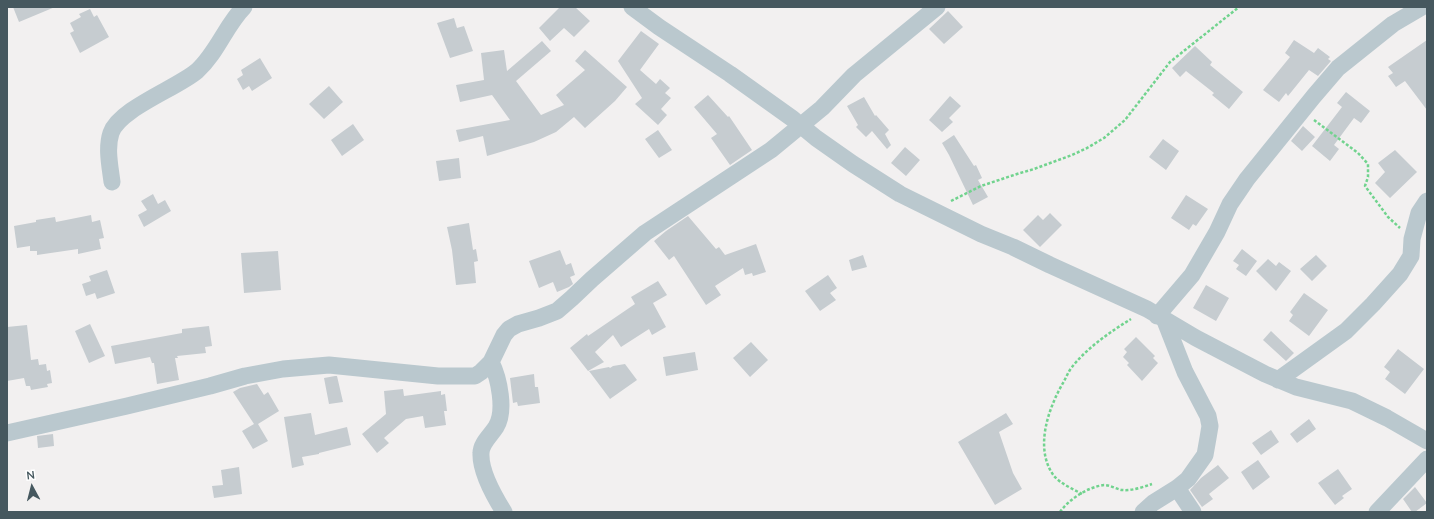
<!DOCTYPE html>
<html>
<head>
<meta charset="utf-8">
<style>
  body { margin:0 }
  #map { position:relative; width:1434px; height:519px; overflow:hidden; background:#f2f0f0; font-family:Mulish,sans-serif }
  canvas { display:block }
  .frame { position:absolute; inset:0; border:8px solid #46585f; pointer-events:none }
  .north { position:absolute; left:12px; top:467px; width:40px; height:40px; -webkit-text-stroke:3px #fff; paint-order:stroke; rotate:353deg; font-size:11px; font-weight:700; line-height:16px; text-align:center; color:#46585f }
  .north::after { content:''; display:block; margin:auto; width:14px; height:18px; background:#46585f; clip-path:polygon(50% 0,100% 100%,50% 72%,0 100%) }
</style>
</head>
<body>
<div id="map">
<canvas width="1434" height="519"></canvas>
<div class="frame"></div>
<div class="north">N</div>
</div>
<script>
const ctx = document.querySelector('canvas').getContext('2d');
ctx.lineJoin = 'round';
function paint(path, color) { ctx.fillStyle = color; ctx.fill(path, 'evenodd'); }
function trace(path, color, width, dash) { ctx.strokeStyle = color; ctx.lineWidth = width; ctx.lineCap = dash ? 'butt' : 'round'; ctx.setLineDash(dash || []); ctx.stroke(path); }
paint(new Path2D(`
  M13,7H55L19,22Z
  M560,7H575L590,21L574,37L564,28L550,41L539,28Z
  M90,9L94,17L97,15L109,37L80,53L70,33L74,31L70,23L81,17L79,14Z
  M948,11L963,27L944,44L929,29Z
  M454,18L457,28L464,26L473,51L450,58L437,23Z
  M641,31L659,44L640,70L656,84L660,79L670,88L665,93L671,98L661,109L667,115L658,125L635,104L642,98L618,61Z
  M1294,40L1314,53L1318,48L1330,57L1328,59L1331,61L1318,76L1309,70L1288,96L1286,93L1279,102L1263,90L1290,57L1285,53Z
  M1427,40V110L1405,81L1396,87L1388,76L1393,73L1388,67Z
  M542,41L551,51L516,81L541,115L564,105L556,95L585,70L575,61L585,50L627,87L615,101L585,128L574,117L556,132L534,142L487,156L483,136L459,142L456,130L510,120L492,95L460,102L456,85L484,80L481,53L504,50L507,71Z
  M1195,46L1212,62L1210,65L1243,92L1229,109L1212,95L1214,93L1186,71L1180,77L1172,68Z
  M260,58L272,78L252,91L249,86L243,90L237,79L243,75L241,70Z
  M329,86L343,102L324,119L309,104Z
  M1346,92L1370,111L1361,123L1354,118L1334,145L1339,149L1330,161L1312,146L1342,107L1337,103Z
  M708,95L728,117L729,116L752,150L730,165L711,138L717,134L694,107Z
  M950,96L961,106L949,118L953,122L942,132L929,120Z
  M864,97L875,116L876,115L889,130L885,134L891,145L887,149L872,131L866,137L856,127L858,125L847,106Z
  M353,124L364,140L342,156L331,140Z
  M1303,126L1315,137L1302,151L1291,141Z
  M658,130L672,150L659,158L645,139Z
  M954,135L974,166L976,165L982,178L978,180L988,197L973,205L949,155L942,143Z
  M1163,139L1179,151L1166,170L1149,157Z
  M905,147L920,160L906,176L891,163Z
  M1395,150L1417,172L1390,198L1375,183L1385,172L1378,163Z
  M459,158L461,178L439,181L436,161Z
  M153,194L158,204L165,200L171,211L144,227L138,215L147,210L141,201Z
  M1186,195L1208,209L1196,226L1193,224L1189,230L1171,218Z
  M1050,213L1062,225L1040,247L1023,230L1038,215L1043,220Z
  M91,215L92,222L100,220L104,238L99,239L101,249L78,254V249L37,255V251H30V246L17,248L14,226L36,222V220L55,217L56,222Z
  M688,216L716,249L719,247L725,255L756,244L766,272L753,276L752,273L745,275L743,268L715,286L721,295L706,305L674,256L669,260L654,241L666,231Z
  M469,223L473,250L476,249L478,261L474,262L476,283L456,285L452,250L447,227Z
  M1242,249L1257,261L1246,276L1236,269L1239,265L1233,261Z
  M560,250L566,265L571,263L575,275L570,277L573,284L569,287L557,292L553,282L539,288L529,261Z
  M278,251L281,290L244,293L241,253Z
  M863,255L867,267L852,271L849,260Z
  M1316,255L1327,266L1312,281L1300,269Z
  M1268,259L1276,266L1279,262L1291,271L1276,291L1256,271Z
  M107,270L115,293L97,299L95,293L86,296L82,284L91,281L89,276Z
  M828,275L837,288L830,293L836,300L820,311L805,291Z
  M658,281L667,295L653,303L666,327L652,335L649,329L621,347L613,335L595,352L604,362L588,371L570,348L587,334L588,336L635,304L631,297Z
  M1206,285L1229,298L1216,321L1193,308Z
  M1304,293L1328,310L1309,336L1289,321L1293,315L1290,312Z
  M90,324L105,356L89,363L75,331Z
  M27,325L31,360L38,359L39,365L46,364L47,371L50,370L52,383L47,384L48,387L31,390L30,386H26L24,378L7,381V327Z
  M209,326L212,346L205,347L206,353L177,356L178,358H175L179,380L157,384L154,363H152L150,357L115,364L111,346L182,333V329Z
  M1271,331L1294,353L1286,361L1263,340Z
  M1136,337L1155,356L1153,358L1158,363L1142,381L1127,365L1129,363L1123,357L1127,352L1124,349Z
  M751,342L768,360L750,377L733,358Z
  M1398,349L1424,369L1405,394L1385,379L1390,372L1384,367Z
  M695,352L698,370L666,376L663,357Z
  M625,364L637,380L610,399L589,371L609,367L610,368L613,366Z
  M534,374L535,387H538L540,403L518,406L517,402L513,403L510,378Z
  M335,376H337L343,402L329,404L324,378Z
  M257,384L264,395L268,392L279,411L258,424L268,441L253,449L242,431L254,424L233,392L240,388Z
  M403,389L404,396L441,391V395L445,394L447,411H444L446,425L425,428L423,416L406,419L384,438L389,443L377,453L362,434L386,414L384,391Z
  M311,413L315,435L347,427L351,445L319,453V454L302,457L304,465L292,468L284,417Z
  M1006,413L1013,424L999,432L1013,473L1022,489L995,505L958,442Z
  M1309,419L1316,429L1297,443L1290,434Z
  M1271,430L1279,442L1261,455L1252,443Z
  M53,434L54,446L38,448L37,436Z
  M1258,460L1270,477L1253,490L1241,472Z
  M1218,465L1229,478L1209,494L1213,499L1202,507L1190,490L1201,478Z
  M239,467L242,494L214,498L212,486L223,485L221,470Z
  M1338,469L1352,489L1342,496L1344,498L1335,505L1318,483Z
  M1415,487L1427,503L1415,512H1412L1403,499Z`), '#c6ccd0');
trace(new Path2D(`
  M1314,120L1358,153L1368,164V177L1365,186L1388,217L1400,228
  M951,201L981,186L1017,174L1034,169L1072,155L1087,148L1104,138L1125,120L1170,62L1239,7
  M1082,494C1073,489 1061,484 1054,476C1034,449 1048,409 1063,383C1066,378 1068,372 1072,367C1088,347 1110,332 1131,319
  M1060,512C1069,499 1088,487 1104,485C1110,485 1116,489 1122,490C1132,491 1143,487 1152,484`), '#71d38e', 2.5, [3, 2]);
trace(new Path2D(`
  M632,7L659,27L730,74L793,119L816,138L853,164L900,194L981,234L1013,247L1050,265L1147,309L1196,338L1265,374L1296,387L1352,401L1387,418L1427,441
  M112,182C110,166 106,148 111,133C119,109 177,88 197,71C217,53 226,25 244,7
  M1157,316L1192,275L1217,232L1230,204L1247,179L1314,96L1338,68L1393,24L1422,7
  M491,362C499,378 506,411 496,427C491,435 481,443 481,453C480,471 494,496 504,512
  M1278,380L1346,331L1373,304L1400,274L1411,256L1412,239L1419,213L1427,201
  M7,433L127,406L210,386L245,376L283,369L329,365L438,376H475L481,372L491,362L504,335L509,329L518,324L539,318L557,311L572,298L592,279L645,233L771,150L822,108L854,75L937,7
  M1177,488L1193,512
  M1143,512L1153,503L1177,488L1188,479L1205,455L1208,438L1210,426L1208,416L1185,372L1165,321
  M1377,512L1427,459`), '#bac8ce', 17);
</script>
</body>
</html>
